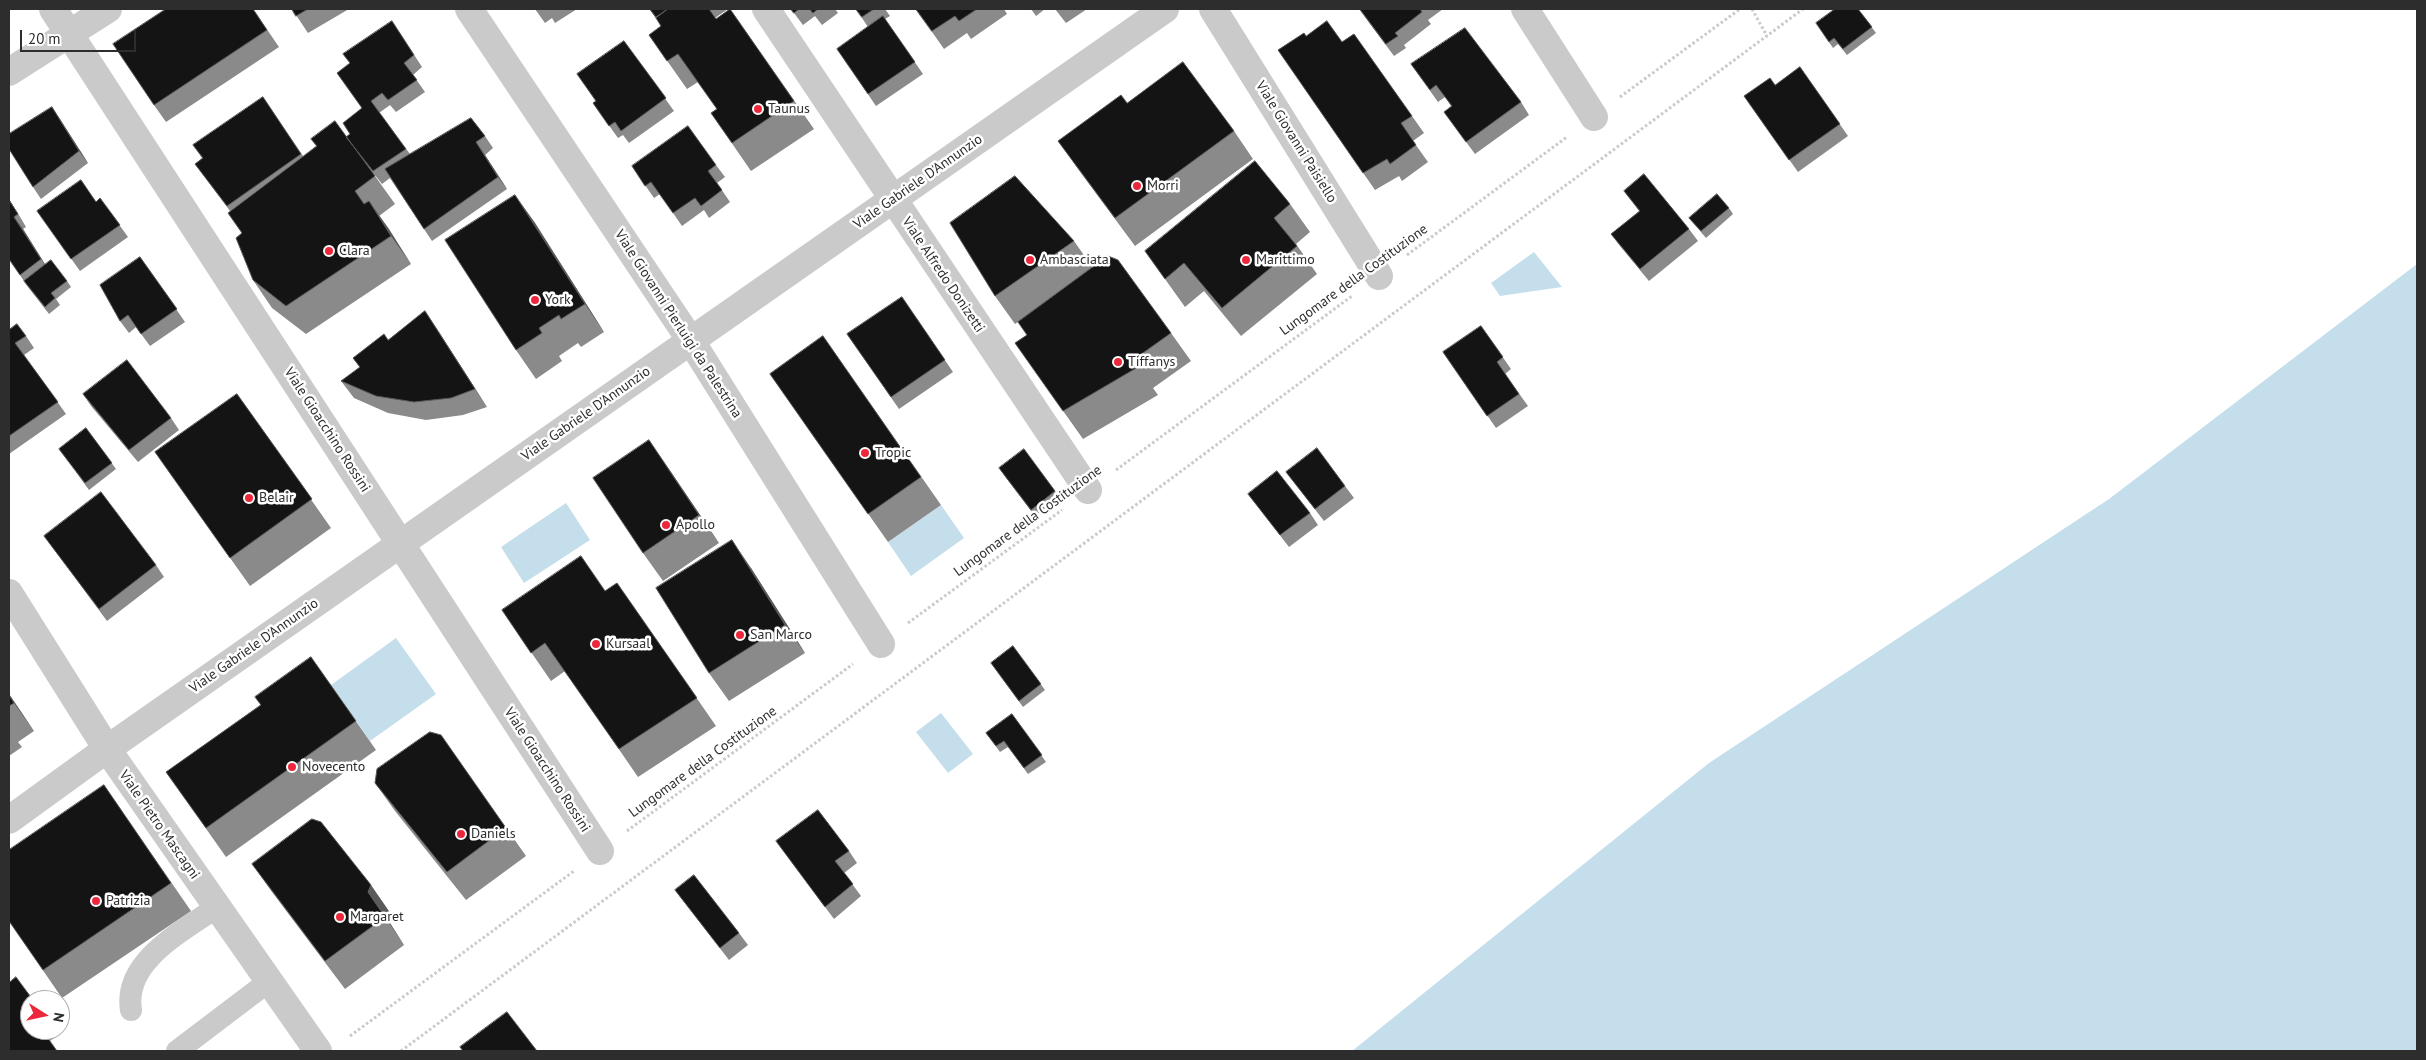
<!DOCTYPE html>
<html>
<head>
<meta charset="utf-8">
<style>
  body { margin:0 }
  #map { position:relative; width:2426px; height:1060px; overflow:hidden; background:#fff; font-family:"PT Sans",sans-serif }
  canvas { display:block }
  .frame { position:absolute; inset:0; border:10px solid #2d2d2d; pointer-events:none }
  .north { position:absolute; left:20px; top:990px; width:50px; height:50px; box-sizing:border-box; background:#fff; border:1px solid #ababab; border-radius:50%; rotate:100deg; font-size:14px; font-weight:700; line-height:20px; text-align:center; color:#2d2d2d }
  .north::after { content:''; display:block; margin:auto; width:18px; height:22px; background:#ec273c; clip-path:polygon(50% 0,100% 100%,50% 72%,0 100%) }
  .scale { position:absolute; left:20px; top:30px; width:116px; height:22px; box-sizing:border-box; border:2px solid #2d2d2d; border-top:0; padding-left:6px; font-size:15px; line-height:18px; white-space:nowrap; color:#2d2d2d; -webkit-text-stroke:4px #fff; paint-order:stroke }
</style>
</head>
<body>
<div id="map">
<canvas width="2426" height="1060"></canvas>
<div class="frame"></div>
<div class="north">N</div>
<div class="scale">20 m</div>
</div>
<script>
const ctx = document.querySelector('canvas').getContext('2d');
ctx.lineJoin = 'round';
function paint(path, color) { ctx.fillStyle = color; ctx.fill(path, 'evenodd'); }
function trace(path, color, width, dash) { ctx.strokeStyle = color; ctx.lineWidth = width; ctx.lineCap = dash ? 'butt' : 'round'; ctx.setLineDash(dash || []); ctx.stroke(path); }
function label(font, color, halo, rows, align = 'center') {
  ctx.font = font + ' "PT Sans",sans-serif'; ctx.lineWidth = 5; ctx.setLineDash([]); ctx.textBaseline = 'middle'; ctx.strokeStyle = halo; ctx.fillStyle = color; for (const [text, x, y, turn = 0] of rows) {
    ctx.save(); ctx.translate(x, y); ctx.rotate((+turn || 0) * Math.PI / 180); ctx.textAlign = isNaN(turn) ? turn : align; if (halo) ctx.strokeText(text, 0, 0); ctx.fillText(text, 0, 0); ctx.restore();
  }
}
paint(new Path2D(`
  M1534,252L1562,287L1500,296L1491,283Z
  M2417,264V1051H1352L1709,763L2109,499Z
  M566,503L590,540L524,583L501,547Z
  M941,505L964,538L911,576L888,542Z
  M396,638L436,694L370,741L331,685Z
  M941,713L973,754L948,773L916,732Z`), '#c5deec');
trace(new Path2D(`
  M1752,9L1767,36
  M1620,97L1740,9
  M1407,255L1567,137
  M1116,470L1352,296
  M908,623L1062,510
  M627,831L853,664
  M350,1036L574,871
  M401,1051L1803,9`), '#cacaca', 3, [2.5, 2.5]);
trace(new Path2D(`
  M131,1010C123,961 183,931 217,907
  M177,1051L268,982`), '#cacaca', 22);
trace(new Path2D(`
  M53,9L600,851
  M469,9L691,341L881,644
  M766,9L1088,490
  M1213,9L1379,276
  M1525,9L1594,117
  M9,72L108,9
  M9,593L107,749L318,1051`), '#cacaca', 28);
trace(new Path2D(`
  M9,820L107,749L1165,9`), '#cacaca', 28);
paint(new Path2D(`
  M166,9H253L279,47L166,122L154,105Z
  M292,9H349L308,33Z
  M535,9H577L555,23L552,18L545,23Z
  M650,9H728L715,18L716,19L730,9L814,129L751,171L711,113L717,109L698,82L687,89L649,35L661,26Z
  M791,9H835L838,13L822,25L815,16L803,25Z
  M856,9H885L890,16L885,19L923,74L876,106L837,49L868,27Z
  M916,9H1004L1007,14L971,39L967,33L944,49Z
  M1031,9H1045L1036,16Z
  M1055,9H1087L1066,23Z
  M1359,9H1443L1428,20L1431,24L1404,45L1406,48L1394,56Z
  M1858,9L1876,33L1847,55L1838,44L1833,48L1816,23Z
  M400,33L422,67L413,75L425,92L396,112L390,105L379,113L410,154L485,136L493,148L485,155L507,189L432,241L390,178L382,184L370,169L395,204L379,216L411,264L306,334L272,308L253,280L242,233L230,211L195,164L202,158L193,145L263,97L303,156L316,146L311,139L346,137L350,134L361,108Z
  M1354,34L1424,133L1413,141L1428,162L1402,181L1399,176L1375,190L1278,50L1306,36L1342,42Z
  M624,41L674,111L629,143L623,135L618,138L593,103L596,101Z
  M1411,64L1521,102L1529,115L1475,154L1444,112L1451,106L1445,97L1438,102Z
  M1800,67L1848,136L1798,172L1744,96L1775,85Z
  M1127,103L1234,131L1253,159L1135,246L1078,169L1058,141Z
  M52,107L88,163L41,199L33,187Z
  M716,165L725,177L717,183L730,202L709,218L704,210L682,226L660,194L654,198L632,166Z
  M1624,191L1689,229L1698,241L1649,281L1620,246L1611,234L1639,211Z
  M515,195L535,223L604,332L581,347L578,343L559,356L562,361L536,379L516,350Z
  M100,198L128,237L80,271L37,211L96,202Z
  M9,199L26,227L23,229L45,264L67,281L71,287L56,299L60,305L49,314L28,287L9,259Z
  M1290,204L1310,232L1296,244L1317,274L1241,336L1204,291L1185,307L1145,251Z
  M1729,208L1733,214L1706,238L1689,218Z
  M1074,241L1093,268L1171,333L1191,361L1153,388L1158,395L1083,439L1015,343L1027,335L1018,322L1015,324L995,296Z
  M140,257L185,322L150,346L136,327L129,333L120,321Z
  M902,297L953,372L899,409L847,334Z
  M425,311L437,329L487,407L463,415L426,420L388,413L354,398L341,381L360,368L353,358L388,340Z
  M1481,326L1511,369L1505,374L1528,406L1496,428L1443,352Z
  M9,330L26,336L34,348L24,355L66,414L9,454Z
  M823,336L941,505L888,542L770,374Z
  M83,394L171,418L179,430L138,462L91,406Z
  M237,394L331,528L250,586L155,452Z
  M86,428L116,469L89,490L59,449Z
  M649,440L719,543L663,581L643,553Z
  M1286,472L1345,486L1354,498L1324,521Z
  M1003,474L1055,491L1060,497L1035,516Z
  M1248,494L1310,513L1318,525L1289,547Z
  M44,536L156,565L164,577L107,621Z
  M751,568L805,653L729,701L709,673Z
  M617,583L716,726L638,777L565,671L551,681L502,610L605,591Z
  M1013,646L1045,690L1023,707L991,663Z
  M311,657L376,750L226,857L166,772L260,705Z
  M9,694L34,731L18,742L22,747L9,756Z
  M1012,714L1046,762L1028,774L1008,747L1000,752L986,733Z
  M441,735L526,856L466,900L395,811L375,783Z
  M104,785L191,911L62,998L9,921Z
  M776,841L849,851L857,863L844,873L861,896L834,919Z
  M252,864L391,914L388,920L404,945L345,989L272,892Z
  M675,890L739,933L748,945L729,960Z
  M30,1030H54L58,1035L50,1041Z`), '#8a8a8a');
paint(new Path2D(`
  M52,107L60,119L88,163L79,151Z
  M476,142L485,155L507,189L498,177Z
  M515,195L535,223L604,332L585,304Z
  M9,199L26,227L9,200Z
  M369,201L389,229L411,264L391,236Z
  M14,217L23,229L49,271L41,259Z
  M425,311L437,329L487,407L475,389Z
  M649,440L669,469L719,543L699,515Z
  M732,540L751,568L805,653L785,625Z
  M9,694L34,731L14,703Z
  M371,885L391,914L388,920L404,945L385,917L368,892Z`), '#5a5a5a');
const building = new Path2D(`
  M166,9H253L267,30L154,105L113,44Z
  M292,9H308L296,16Z
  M650,9H668L656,17Z
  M668,9H709L716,19L730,9L794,101L732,143L711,113L717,109L678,54L667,61L649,35L661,26L656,18Z
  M791,9H799L794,13Z
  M810,9H818L813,13Z
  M856,9H874L862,17Z
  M916,9H977L959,21L955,16L932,31Z
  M1360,9H1420L1422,12L1395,33L1398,36L1386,44Z
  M1835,9H1858L1872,27L1843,49L1834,38L1829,42L1816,23Z
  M883,16L915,62L868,94L837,49Z
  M392,21L414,55L404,63L417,80L388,100L382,93L371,101L406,149L373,171L346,137L350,134L343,123L362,108L337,73L350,63L343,54Z
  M1327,21L1342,42L1354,34L1412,116L1401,123L1416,145L1390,164L1387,159L1363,173L1278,50L1304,33L1306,36Z
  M1465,28L1521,102L1466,142L1444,112L1452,106L1436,85L1430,90L1411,64Z
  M624,41L666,98L621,131L615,122L609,126L593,103L596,101L577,74Z
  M1183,62L1234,131L1115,218L1058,141L1121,95L1127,103Z
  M1800,67L1840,124L1789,160L1744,96L1770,78L1775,85Z
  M263,97L301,154L227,206L195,164L203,158L193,145Z
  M52,107L79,151L33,187L9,149V134Z
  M471,118L485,136L476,142L498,177L424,229L385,169Z
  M335,121L375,176L355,191L364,204L369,201L391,236L286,306L253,280L236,238L242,233L228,213L317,146L311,139Z
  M688,126L716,165L708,171L722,190L701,206L695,198L673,213L651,182L645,186L632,166Z
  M1255,161L1290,204L1274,218L1297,246L1222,308L1184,263L1165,279L1145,251Z
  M1644,174L1689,229L1640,269L1611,234L1640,211L1624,191Z
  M1015,176L1074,241L995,296L950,223Z
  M81,180L96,202L100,198L120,225L71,259L37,211Z
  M1717,194L1729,208L1701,231L1689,218Z
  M515,195L585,304L561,319L559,315L539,328L542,333L516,350L445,240Z
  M9,200L18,214L14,217L41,259L20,275L9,259Z
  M1108,256L1118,260L1171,333L1133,360L1138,367L1063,411L1015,343L1027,335L1018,322Z
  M140,257L177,309L141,334L128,315L120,321L100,285Z
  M51,260L67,281L51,293L55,298L45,307L24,281Z
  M902,297L945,360L891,397L847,334Z
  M425,311L475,389L451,398L414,402L376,396L341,381L360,367L353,358L384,334L388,340Z
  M17,324L26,336L15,343L58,402L9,436V330Z
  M1481,326L1503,357L1497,362L1519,394L1487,416L1443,352Z
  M823,336L921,477L868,514L770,374Z
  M127,360L171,418L129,450L83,394Z
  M237,394L312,499L230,558L155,452Z
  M86,428L112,463L85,483L59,449Z
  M649,440L699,515L643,553L593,478Z
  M1317,448L1345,486L1315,509L1286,472Z
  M1024,449L1055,491L1031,510L999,468Z
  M1277,471L1310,513L1280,535L1248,494Z
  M101,492L156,565L99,609L44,536Z
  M732,540L785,625L709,673L656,588Z
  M581,556L605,591L617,583L697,698L619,749L545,643L531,653L502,610Z
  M1013,646L1041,684L1019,701L991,663Z
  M311,657L356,721L206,828L166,772L261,705L255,697Z
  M9,695L14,703L9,706Z
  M1012,714L1042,755L1024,768L1004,741L996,746L986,733Z
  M430,732L441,735L506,828L447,872L375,783L377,769Z
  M104,785L171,883L43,970L9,921V850Z
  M818,810L849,851L835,861L853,884L825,907L776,841Z
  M312,819L321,822L371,885L368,892L385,917L325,961L252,864Z
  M694,875L739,933L720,948L675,890Z
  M16,977L33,1000H30V1030H42L57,1051H9V983Z
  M507,1012L537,1051H463L460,1047Z`);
paint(building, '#141414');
trace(building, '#5a5a5a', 1);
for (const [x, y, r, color] of [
  [758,109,5,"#ec273c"],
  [1137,186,5,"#ec273c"],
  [329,251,5,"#ec273c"],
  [1030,260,5,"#ec273c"],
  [1246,260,5,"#ec273c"],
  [535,300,5,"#ec273c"],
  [1118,362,5,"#ec273c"],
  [865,453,5,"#ec273c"],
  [249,498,5,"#ec273c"],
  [666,525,5,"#ec273c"],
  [740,635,5,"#ec273c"],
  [596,644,5,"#ec273c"],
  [292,767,5,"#ec273c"],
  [461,834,5,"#ec273c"],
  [96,901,5,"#ec273c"],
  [340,917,5,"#ec273c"]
]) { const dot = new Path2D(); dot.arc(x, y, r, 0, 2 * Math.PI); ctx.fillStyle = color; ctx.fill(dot); trace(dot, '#fff', 2); }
label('14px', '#2d2d2d', '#fff', [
  ["Taunus",768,109],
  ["Morri",1147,186],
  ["Clara",339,251],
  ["Ambasciata",1040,260],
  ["Marittimo",1256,260],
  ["York",545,300],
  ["Tiffanys",1128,362],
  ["Tropic",875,453],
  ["Belair",259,498],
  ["Apollo",676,525],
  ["San Marco",750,635],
  ["Kursaal",606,644],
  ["Novecento",302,767],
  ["Daniels",471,834],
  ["Patrizia",106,901],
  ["Margaret",350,917]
], 'left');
label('14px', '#2d2d2d', '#fff', [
  ["Viale Giovanni Paisiello",1296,142,58],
  ["Viale Gabriele D'Annunzio",918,182,-35],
  ["Viale Alfredo Donizetti",943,275,56],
  ["Lungomare della Costituzione",1354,280,-36],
  ["Viale Giovanni Pierluigi da Palestrina",678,324,57],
  ["Viale Gabriele D'Annunzio",586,414,-35],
  ["Viale Gioacchino Rossini",327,430,57],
  ["Lungomare della Costituzione",1028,521,-36],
  ["Viale Gabriele D'Annunzio",254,646,-35],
  ["Lungomare della Costituzione",703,762,-36],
  ["Viale Gioacchino Rossini",547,770,57],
  ["Viale Pietro Mascagni",159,825,55]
]);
</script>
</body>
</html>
